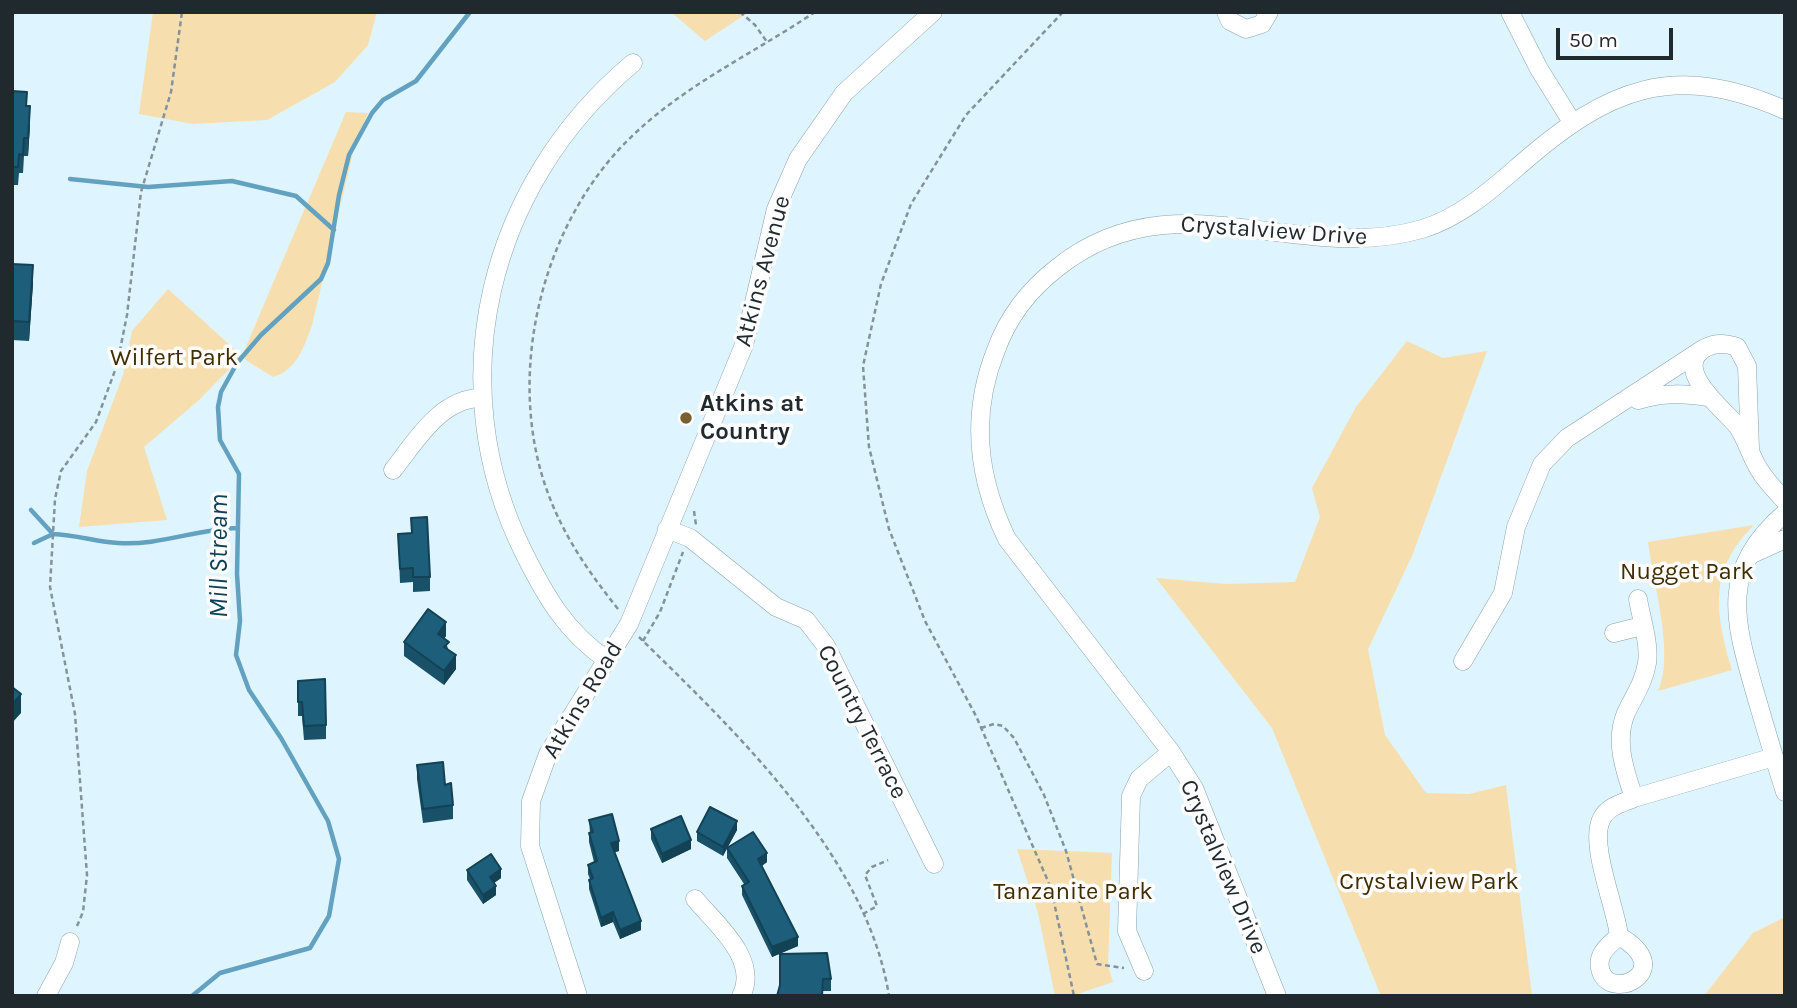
<!DOCTYPE html>
<html>
<head>
<meta charset="utf-8">
<style>
  body { margin:0 }
  #map { position:relative; width:1797px; height:1008px; overflow:hidden; background:#def4ff; font-family:Karla,sans-serif }
  canvas { display:block }
  .frame { position:absolute; inset:0; border:14px solid #1f292e; pointer-events:none }
  .scale { position:absolute; left:1556px; top:28px; width:117px; height:32px; box-sizing:border-box; border:4px solid #1f292e; border-top:0; padding-left:9px; font-size:21px; line-height:24px; white-space:nowrap; color:#1f292e; -webkit-text-stroke:5px #fdfdfd; paint-order:stroke }
</style>
</head>
<body>
<div id="map">
<canvas width="1797" height="1008"></canvas>
<div class="frame"></div>
<div class="scale">50 m</div>
</div>
<script>
const ctx = document.querySelector('canvas').getContext('2d');
ctx.lineJoin = 'round';
function paint(path, color) { ctx.fillStyle = color; ctx.fill(path, 'evenodd'); }
function trace(path, color, width, dash) { ctx.strokeStyle = color; ctx.lineWidth = width; ctx.lineCap = dash ? 'butt' : 'round'; ctx.setLineDash(dash || []); ctx.stroke(path); }
function label(font, color, halo, rows, align = 'center') {
  ctx.font = font + ' Karla,sans-serif'; ctx.lineWidth = 7; ctx.setLineDash([]); ctx.textBaseline = 'middle'; ctx.strokeStyle = halo; ctx.fillStyle = color; for (const [text, x, y, turn = 0] of rows) {
    ctx.save(); ctx.translate(x, y); ctx.rotate((+turn || 0) * Math.PI / 180); ctx.textAlign = isNaN(turn) ? turn : align; if (halo) ctx.strokeText(text, 0, 0); ctx.fillText(text, 0, 0); ctx.restore();
  }
}
paint(new Path2D(`
  M153,12H377L368,45L335,82L267,120L193,124L139,114Z
  M671,12H749L705,41Z
  M346,112L368,113L355,144L312,325C304,347 297,370 273,377L241,357L199,400L144,447L167,520L79,527L87,471L123,375L132,331L168,289L242,356Z
  M1407,341L1443,358L1487,351L1412,556L1368,649L1385,735L1426,793L1469,794L1506,785L1532,996H1381L1272,728L1156,578L1225,584L1295,582L1320,517L1312,488L1356,407Z
  M1754,525C1708,570 1715,613 1732,670L1658,691C1675,653 1653,585 1648,542Z
  M1017,849L1112,853L1108,966L1113,982L1072,996H1055L1038,913Z
  M1785,917V996H1704L1753,933Z`), '#f7deaf');
trace(new Path2D(`
  M70,179L148,187L232,181L296,196L334,230
  M31,510L53,534C77,535 97,542 118,543C158,546 197,529 237,528
  M34,543L53,534
  M192,996L220,973L310,948L329,916L339,859L328,821L281,738L249,690L236,655L240,621L237,574L239,474L220,440L218,407L221,392L237,363L261,335L321,279L328,263L339,195L349,155L372,113L383,100L416,81L470,12`), '#62a1bf', 4.5);
const minor = new Path2D(`
  M1226,12L1230,21L1246,29L1262,24L1269,12
  M1510,12L1539,69L1572,122
  M1638,400C1663,393 1682,393 1708,397
  M1750,449L1747,366L1737,347C1726,343 1716,342 1705,348C1670,369 1726,411 1738,427C1745,438 1749,450 1755,462C1762,477 1774,489 1785,501
  M393,470C416,441 440,399 480,398
  M1785,513C1721,569 1733,616 1754,689C1764,723 1774,758 1785,792
  M667,529L690,538L776,607L806,620L826,646L934,864
  M1752,554L1785,539
  M1614,633L1642,626
  M607,660C566,632 546,597 524,553C439,383 488,184 633,63
  M1463,661L1503,593L1516,527L1542,464L1567,438L1703,349
  M1634,798C1625,771 1614,741 1626,713C1634,696 1644,682 1647,663C1650,644 1641,618 1638,599
  M695,899C716,924 760,960 741,996
  M1619,936C1616,907 1588,843 1602,818C1608,806 1623,803 1634,798L1774,757
  M1619,936C1678,970 1612,1002 1601,972C1595,955 1608,946 1619,936Z
  M1144,971L1127,931L1131,796L1139,779L1171,752
  M46,996L64,963L70,942
  M578,996L530,846L531,801L548,754L629,624L744,345L776,209L798,159L844,93L933,12
  M1277,996L1194,788L1171,752L1007,539C977,477 970,415 996,350C1008,317 1030,289 1057,268C1174,174 1295,266 1422,229C1460,218 1492,189 1521,164C1608,88 1674,61 1785,110`);
trace(minor, '#89a3af', 19);
trace(new Path2D(`
  M740,12L755,25L767,42
  M1063,12L966,115L911,204L881,284L863,366L869,447L889,529L925,621L976,716L1051,888L1074,996
  M694,511L696,525
  M618,609C590,574 565,538 549,496C504,379 540,228 627,141C682,86 751,55 815,12
  M639,637C736,732 867,856 889,996
  M643,641L660,612L683,552
  M981,728L994,724L1003,726L1014,738L1044,795L1066,851L1097,964L1124,968
  M863,914L877,906L865,875L872,867L888,860
  M77,926L83,912L87,875L75,714L50,587L55,499L61,471L96,422L117,365L127,315L141,192L171,92L182,12`), '#83939b', 2.5, [5, 3.5]);
trace(minor, '#fff', 18);
paint(new Path2D(`
  M12,91L27,106L30,125L28,156H24L23,173H19L18,185H12Z
  M12,264L33,283L29,341L12,340Z
  M411,518L430,577V591L413,592V582L400,583L398,534L411,533Z
  M446,636L444,638L456,669L444,685L404,656V642Z
  M298,681L326,725V739L304,740L302,716H298Z
  M417,765L445,785L453,805V819L423,823L417,779Z
  M589,820L619,851L615,852L641,930L620,939L613,922L601,927L589,889V880L590,879L588,874V865L594,862L589,842V833H590Z
  M651,829L691,849L662,863L651,839Z
  M737,830L727,848L767,862L762,866L798,946L772,957L742,895V886L744,884L727,858V848L723,856L697,841V832Z
  M467,870L501,878L494,883L496,895L483,904L467,880Z
  M780,954L831,979V991H823V996H777L780,986Z`), '#195169');
paint(new Path2D(`
  M30,106V125L28,156V138Z
  M33,265V283L29,341V322Z
  M446,622V636L438,648V634Z
  M456,655V669L444,685V671Z
  M21,694V713L12,723V705Z
  M737,821V830L723,856V847Z
  M691,840V849L662,863V854Z
  M619,841V851L611,853V843Z
  M767,853V862L758,868V859Z
  M501,869V878L490,886V877Z
  M496,886V895L483,904V895Z
  M613,912V922L601,927V918Z
  M641,921V930L620,939V930Z
  M798,937V946L772,957V947Z`), '#144255');
const building = new Path2D(`
  M12,91L27,92L26,106H30L28,138H24L23,155L19,154L18,167H12Z
  M12,264L33,265L29,322L12,321Z
  M427,517L430,577H413V568L400,569L398,534L412,533L411,518Z
  M428,609L446,622L438,634L449,642L444,647L456,655L444,671L404,642Z
  M325,679L326,725L304,726L302,702H298V681Z
  M12,687L21,694L12,705Z
  M443,762L445,785L451,783L453,805L423,809L417,765Z
  M710,807L737,821L723,847L697,832Z
  M612,814L619,841L611,843L641,921L620,930L613,912L601,918L589,880L593,878L588,865L597,861L589,833L593,832L589,820Z
  M681,816L691,840L662,854L651,829Z
  M753,832L767,853L758,859L798,937L772,947L742,886L749,882L727,848Z
  M491,854L501,869L490,877L496,886L483,895L467,870Z
  M827,953L831,979H823L822,996H777L780,985V954Z`);
paint(building, '#1d5e7a');
trace(building, '#144255', 2);
for (const [x, y, r, color] of [
  [686,418,7,"#776030"]
]) { const dot = new Path2D(); dot.arc(x, y, r, 0, 2 * Math.PI); ctx.fillStyle = color; ctx.fill(dot); trace(dot, '#fdfdfd', 2.5); }
label('24px', '#1f292e', '#fdfdfd', [
  ["Crystalview Drive",1274,231,4],
  ["Atkins Avenue",763,271,-75],
  ["Atkins Road",583,700,-59],
  ["Country Terrace",862,722,63],
  ["Crystalview Drive",1223,867,67]
]);
label('24px', '#412e00', '#fdfdfd', [
  ["Wilfert Park",174,358],
  ["Nugget Park",1687,572],
  ["Crystalview Park",1429,882],
  ["Tanzanite Park",1073,892]
]);
label('bold 24px', '#1f292e', '#fdfdfd', [
  ["Atkins at",700,404],
  ["Country",700,432]
], 'left');
label('italic 26px', '#0d4358', '#fdfdfd', [
  ["Mill Stream",220,556,-90]
]);
</script>
</body>
</html>
